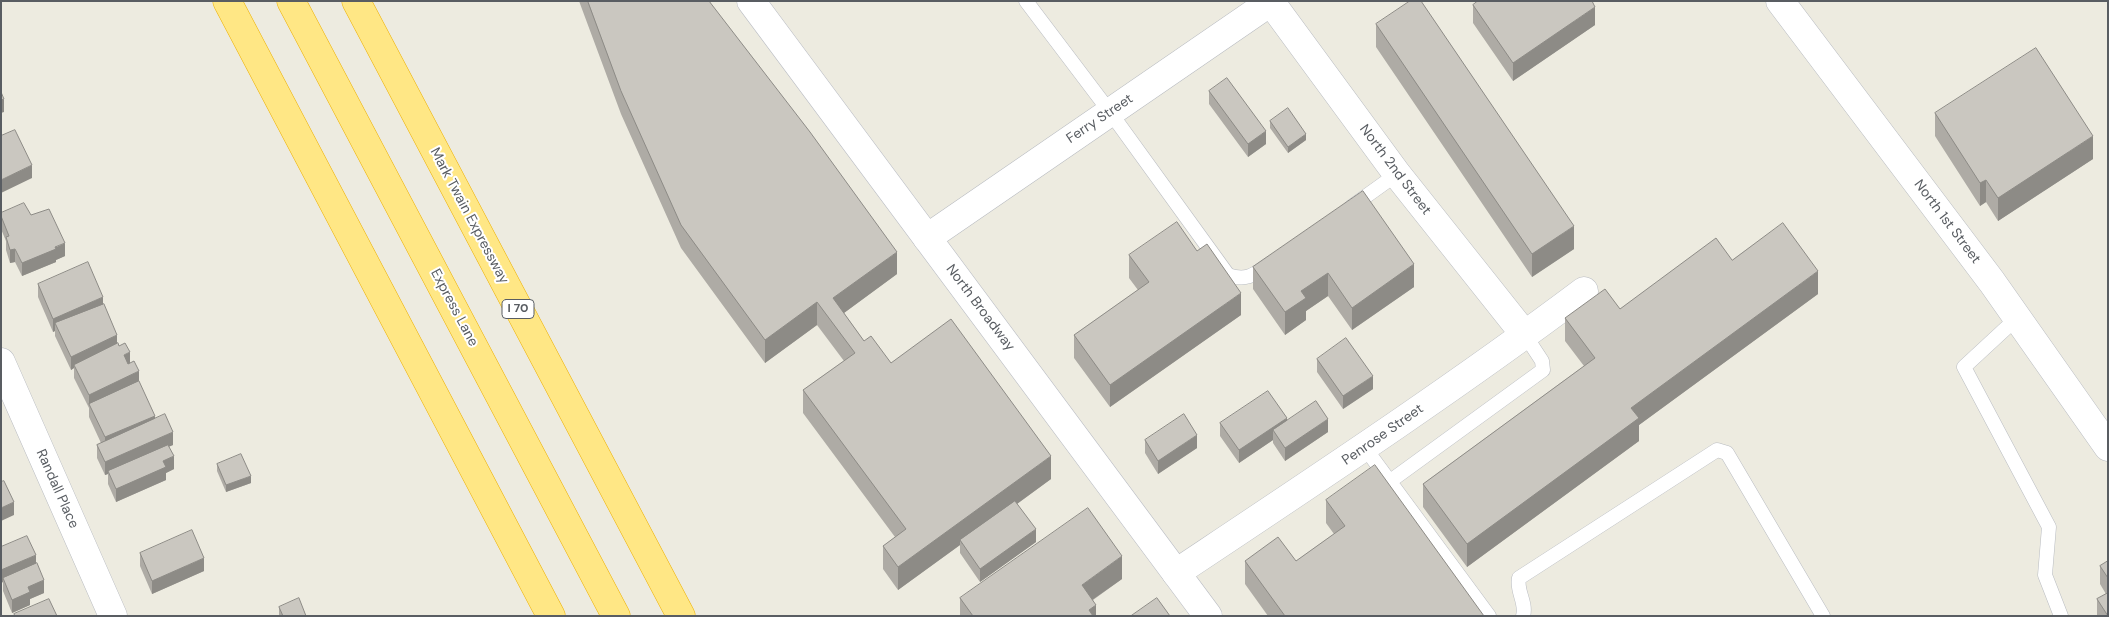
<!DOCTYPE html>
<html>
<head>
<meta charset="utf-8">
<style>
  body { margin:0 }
  #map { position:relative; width:2109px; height:617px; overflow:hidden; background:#edebe0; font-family:"DM Sans",sans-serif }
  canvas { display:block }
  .frame { position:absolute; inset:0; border:2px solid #595d62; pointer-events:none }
</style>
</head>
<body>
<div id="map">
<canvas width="2109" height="617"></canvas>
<div class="frame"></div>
</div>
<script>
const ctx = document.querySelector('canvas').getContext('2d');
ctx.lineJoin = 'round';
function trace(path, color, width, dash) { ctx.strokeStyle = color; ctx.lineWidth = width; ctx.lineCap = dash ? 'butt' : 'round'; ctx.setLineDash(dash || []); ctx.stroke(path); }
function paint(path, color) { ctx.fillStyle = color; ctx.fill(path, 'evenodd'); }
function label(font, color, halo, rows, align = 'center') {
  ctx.font = font + ' "DM Sans",sans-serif'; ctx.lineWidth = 4; ctx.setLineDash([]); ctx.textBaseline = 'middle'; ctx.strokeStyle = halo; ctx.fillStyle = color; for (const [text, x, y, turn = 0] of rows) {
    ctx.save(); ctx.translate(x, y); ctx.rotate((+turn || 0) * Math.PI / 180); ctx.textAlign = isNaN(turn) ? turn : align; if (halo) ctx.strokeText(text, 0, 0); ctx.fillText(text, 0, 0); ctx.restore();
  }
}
const lane = new Path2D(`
  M1026,1L1110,112L1228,275C1245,281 1253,276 1268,265
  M1351,207L1397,174
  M2017,318L1964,367L2049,527L2045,575L2061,616
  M1365,448L1489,616
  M1389,482L1543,370L1542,361L1525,335
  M1523,616C1527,603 1516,591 1519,578L1717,450L1727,453L1823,616`);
const street = new Path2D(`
  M1270,1L1397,174L1525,335
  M1780,1L1992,282L2108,447
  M927,238L1272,1
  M1,362L113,616
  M1176,573C1314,481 1452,390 1584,291`);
const secondary = new Path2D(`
  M751,1L1208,616`);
const highway = new Path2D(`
  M227,1L551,616
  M291,1L616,616
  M356,1L681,616`);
trace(lane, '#b8bbc0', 15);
trace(street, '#b8bbc0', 29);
trace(secondary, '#b9bcc3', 29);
trace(highway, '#edb000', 29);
trace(lane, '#fff', 14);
trace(street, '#fff', 28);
trace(secondary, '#fff', 28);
trace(highway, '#ffe785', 28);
paint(new Path2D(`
  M579,1H709L897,274L844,313L864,341L891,363L1051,479L1017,504L1036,542L980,582L960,553V545L898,590L883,569V546L895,537L803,413V390L844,361L817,325L765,363L681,248L621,114Z
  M1473,5L1595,25L1513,81L1473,23Z
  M1376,24L1574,249L1532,277L1376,47Z
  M1209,91L1266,144L1248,157L1209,104Z
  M1935,113L2093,159L1998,221L1986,202L1980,206L1935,136Z
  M1270,121L1306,140L1288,153L1270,128Z
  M1363,191L1414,287L1352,330L1328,296L1306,311V320L1285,335L1253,289V267Z
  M1,213L31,215L65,256L56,260V262L22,276L15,262L10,263L6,250V241L1,229Z
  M1129,255L1241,315L1110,407L1074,358V335L1138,290L1129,278Z
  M1732,260L1818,294L1639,425V441L1467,567L1423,507V484L1584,366L1565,341V318L1620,309Z
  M38,284L103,304L117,344L130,363L155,418L173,445L169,446L174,469L166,473V480L116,502L108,484V474L105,475L97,458V445L101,443L89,417V408L74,378V368L71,370L55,336V331L53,332L38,297Z
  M1317,359L1373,389L1343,409L1317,372Z
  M1287,420L1328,432L1285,461L1273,443V440L1239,463L1220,436V423Z
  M1145,440L1197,448L1158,474L1145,453Z
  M217,464L251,483L226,492L217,471Z
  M1326,500L1484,616H1268L1245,584V561H1296L1334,534L1326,523Z
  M1,547L36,564L44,593L30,599V605L12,613L3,591V582L1,583Z
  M140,553L204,571L152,594L140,566Z
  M2108,561V616H2097V599L2106,594L2100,584V566Z
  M1122,579L1093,600L1096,616H960V598Z
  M279,607L306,616H279Z`), '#aeaba5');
paint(new Path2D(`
  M1595,7V25L1513,81V63Z
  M4,99V112L1,113V100Z
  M1266,131V144L1248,157V144Z
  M1306,134V140L1288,153V147Z
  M2093,136V159L1998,221V198Z
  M32,165V178L1,193V180Z
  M1986,180V202L1980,206V183Z
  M1574,226V249L1532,277V254Z
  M65,243V256L56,260V262L22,276V263Z
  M15,249V262L10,263V250Z
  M897,252V274L833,321V298Z
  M1414,264V287L1352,330V308Z
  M1818,271V294L1639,425V441L1467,567V544L1631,408Z
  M1328,273V296L1306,311V320L1285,335V312L1301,291Z
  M1241,293V315L1110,407V385Z
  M103,297V310L55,323V331L53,332V319Z
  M817,302V325L765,363V340Z
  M117,335V348L74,365V368L71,370V357Z
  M130,352V365L124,368V355Z
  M139,371V384L89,404V408V395Z
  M1373,376V389L1343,409V396Z
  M155,416V429L105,450V437Z
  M1287,418V431L1273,430V440L1239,463V450Z
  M1328,419V432L1285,461V448Z
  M173,432V445L109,473L108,471V474L105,475V462Z
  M1197,435V448L1158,474V461Z
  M174,456V469L166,473V480L116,502V489L163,461Z
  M1051,456V479L962,544L960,540V545L898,590V567Z
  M251,476V483L226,492V485Z
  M14,502V515L1,521V508Z
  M1036,529V542L980,582V569Z
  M36,555V568L3,578V582L1,583V570Z
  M1122,556V579L1082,607V585Z
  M204,558V571L152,594V581Z
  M44,580V593L30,599V605L12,613V600L28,587Z
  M1096,605V616H1089V610Z`), '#8d8b86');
const building = new Path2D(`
  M588,1H709L810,132L897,252L833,298L864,341L871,336L891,363L951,319L1051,456L898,567L883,546L906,529L803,390L855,353L817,302L765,340L681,225L621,91Z
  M1410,1H1421L1574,226L1532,254L1376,24Z
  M1478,1H1592L1595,7L1513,63L1473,5Z
  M2036,48L2093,136L1998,198L1986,180L1980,183L1935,113Z
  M1227,78L1266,131L1248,144L1209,91Z
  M1,92L4,99L1,100Z
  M1288,108L1306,134L1288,147L1270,121Z
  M15,130L32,165L1,180V136Z
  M1363,191L1414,264L1352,308L1328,273L1301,291L1306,298L1285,312L1253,267Z
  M24,203L31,215L49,209L65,243L55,247L56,249L22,263L15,249L10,250L6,237L9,236L1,216V213Z
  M1177,222L1197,251L1207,244L1241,293L1110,385L1074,335L1149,282L1129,255Z
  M1783,223L1818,271L1631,408L1639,418L1467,544L1423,484L1595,358L1565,318L1605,289L1620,309L1716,238L1732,260Z
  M88,262L103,297L53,319L38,284Z
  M104,304L117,335L71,357L55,323Z
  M1346,338L1373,376L1343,396L1317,359Z
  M118,343L119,346L125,343L130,352L124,355L128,364L134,361L139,371L89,395L74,365Z
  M139,381L155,416L105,437L89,404Z
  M1268,391L1287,418L1239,450L1220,423Z
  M1316,401L1328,419L1285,448L1273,430Z
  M165,414L173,432L105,462L97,445Z
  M1184,414L1197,435L1158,461L1145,440Z
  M168,445L174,456L163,461L166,467L116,489L108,471Z
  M241,454L251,476L226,485L217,464Z
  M1375,465L1484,616H1285L1245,561L1278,537L1296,561L1345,526L1326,500Z
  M4,481L14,502L1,508V482Z
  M1015,501L1036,529L980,569L960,540Z
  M1088,508L1122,556L1082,585L1096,605L1089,610L1093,616H973L960,598Z
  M192,530L204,558L152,581L140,553Z
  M27,536L36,555L1,570V547Z
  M2108,561V578L2100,566Z
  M37,563L44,580L28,587L30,592L12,600L3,578Z
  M2108,593V616L2097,599Z
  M299,598L306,616H283L279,607Z
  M1157,598L1170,616H1131Z
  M49,599L57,616H15L14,614Z`);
paint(building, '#cac7c0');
trace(building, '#8d8b86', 1);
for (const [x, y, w] of [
  [518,309,32]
]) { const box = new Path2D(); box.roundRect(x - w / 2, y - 9.5, w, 19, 4); ctx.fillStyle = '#fff'; ctx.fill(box); trace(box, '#595d62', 1); }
label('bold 12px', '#595d62', null, [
  ["I 70",518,309]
]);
label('14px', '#595d62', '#fff', [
  ["Ferry Street",1100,119,-34],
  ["North 2nd Street",1395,170,53],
  ["Mark Twain Expressway",469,216,62],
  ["North 1st Street",1947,222,53],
  ["Express Lane",454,308,62],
  ["North Broadway",980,308,53],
  ["Penrose Street",1383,435,-35],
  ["Randall Place",57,489,66]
]);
</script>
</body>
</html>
